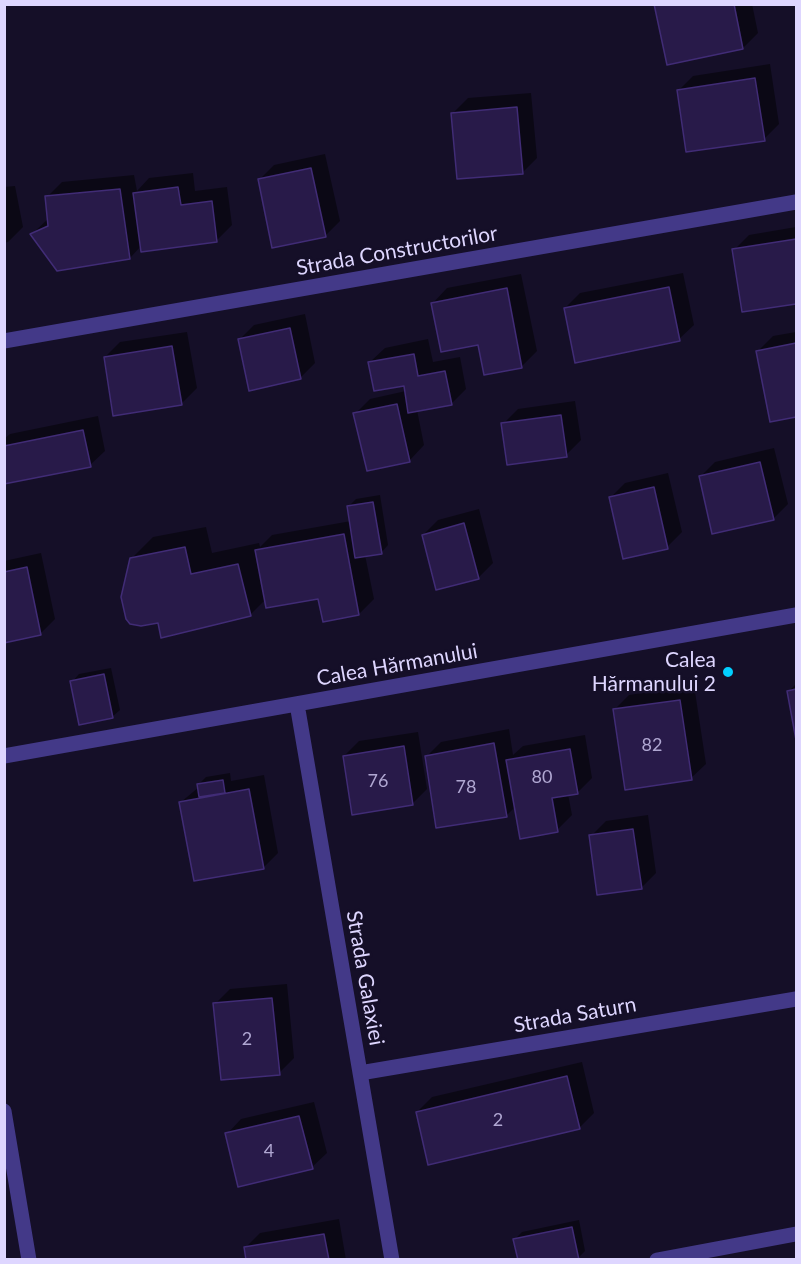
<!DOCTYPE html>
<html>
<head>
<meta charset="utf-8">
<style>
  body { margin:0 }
  #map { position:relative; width:801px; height:1264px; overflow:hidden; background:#150f28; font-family:Lato,sans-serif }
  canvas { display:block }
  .frame { position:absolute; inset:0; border:6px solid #ded6ff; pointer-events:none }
</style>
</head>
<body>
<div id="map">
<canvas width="801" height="1264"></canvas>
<div class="frame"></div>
</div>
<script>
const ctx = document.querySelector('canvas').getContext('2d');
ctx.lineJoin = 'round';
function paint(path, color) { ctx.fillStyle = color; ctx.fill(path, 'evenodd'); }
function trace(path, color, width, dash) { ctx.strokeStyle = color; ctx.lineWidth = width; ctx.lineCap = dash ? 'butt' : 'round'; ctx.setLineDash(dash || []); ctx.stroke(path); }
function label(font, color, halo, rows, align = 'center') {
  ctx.font = font + ' Lato,sans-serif'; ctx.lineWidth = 5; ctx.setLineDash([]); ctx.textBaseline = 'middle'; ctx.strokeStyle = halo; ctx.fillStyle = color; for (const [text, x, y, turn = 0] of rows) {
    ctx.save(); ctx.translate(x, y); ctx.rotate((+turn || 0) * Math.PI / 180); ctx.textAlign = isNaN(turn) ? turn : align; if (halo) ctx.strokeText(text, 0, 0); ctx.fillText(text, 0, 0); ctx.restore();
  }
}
paint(new Path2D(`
  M656,4H752L758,33L743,48Z
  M770,64L779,124L764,139L678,91L693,76Z
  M531,93L537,158L522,173L453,113L468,98Z
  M325,154L340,221L325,236L259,180L274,165Z
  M193,173L195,191L227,187L232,225L217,240L141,246L130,258L32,234L49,218L47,197L62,182L134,175L137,191L149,178Z
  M15,186L23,227L8,242L4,243V187Z
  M796,227V302L743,310L734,250L749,235Z
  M683,273L694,325L679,339L565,308L580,293Z
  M521,274L537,351L522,366L485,373L479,343L433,303L447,288Z
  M305,314L315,363L300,378L239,340L254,325Z
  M187,332L197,388L182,403L105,357L120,342Z
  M796,332V416L771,420L758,351L773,336Z
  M428,339L433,362L460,357L466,389L451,404L417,410L424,445L410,460L355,414L370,399L406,391L405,384L370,362L385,348Z
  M575,401L581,440L566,455L503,424L518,409Z
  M98,416L105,451L90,465L4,483V439L10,434Z
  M774,448L788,504L773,519L700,477L715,462Z
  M668,473L682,532L667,547L610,498L625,483Z
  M380,495L388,545L381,553L365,555L374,599L359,614L319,597L266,599L250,615L159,621L132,558L153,537L206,527L212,553L259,543L260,547L272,535L351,521L349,506L356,499Z
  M479,509L493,563L478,578L423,535L438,520Z
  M41,553L55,619L40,634L4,642V561Z
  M111,668L120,710L112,717L72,682L79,674Z
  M796,684V732L788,692Z
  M694,685L706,764L691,778L614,710L629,695Z
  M509,729L513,755L523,746L585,735L592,778L577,793L568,794L572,815L557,830L516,806L506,816L426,757L441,742Z
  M418,732L427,789L412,804L344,756L359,741Z
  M230,773L231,781L264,775L278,853L263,868L181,802L199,787L198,785L206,777Z
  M648,815L656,873L641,888L591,836L606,821Z
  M287,984L294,1058L279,1073L215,1004L230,989Z
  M582,1062L594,1113L579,1128L417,1112L432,1097Z
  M314,1102L327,1153L312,1167L227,1134L241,1119Z
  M339,1219L346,1260H247L245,1248L260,1233Z
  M579,1220L585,1251L578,1258L515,1239L522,1232Z`), '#0007');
const building = new Path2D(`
  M654,4H734L743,49L667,65Z
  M755,78L765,141L686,152L677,90Z
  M517,107L523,174L457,179L451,113Z
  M311,168L326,237L272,248L258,179Z
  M178,187L181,205L212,201L217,242L141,252L133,193Z
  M120,189L130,259L57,271L30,234L48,226L45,196Z
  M796,239V304L742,312L732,249Z
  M669,287L680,341L575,363L564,308Z
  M507,288L522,368L484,375L478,345L441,352L431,303Z
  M290,328L301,379L249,391L238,339Z
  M796,343V417L770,422L756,351Z
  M172,346L182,405L113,416L104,357Z
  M414,354L418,376L445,371L452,405L408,413L404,386L374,391L368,362Z
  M397,404L410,462L367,471L353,413Z
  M561,415L567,457L507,465L501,423Z
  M83,430L91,467L4,484V446Z
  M760,462L774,520L712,534L699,476Z
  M654,487L668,549L623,559L609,497Z
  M373,502L382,554L355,558L347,506Z
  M464,523L479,579L436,590L422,535Z
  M344,534L359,615L323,622L318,599L266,608L255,550Z
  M185,547L191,574L238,564L251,616L161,638L158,623L141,626L130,624L126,619L121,597L130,558Z
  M27,567L41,635L4,643V572Z
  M104,674L113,718L79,725L70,681Z
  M796,689V740L787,691Z
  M680,700L692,780L625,790L613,709Z
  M494,743L507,817L436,828L425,756Z
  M404,746L413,805L352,815L343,756Z
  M570,749L578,794L552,798L558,832L520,839L506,760Z
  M223,780L225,793L199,797L197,784Z
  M249,789L264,869L194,881L179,802Z
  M633,829L642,889L597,895L589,835Z
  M272,998L280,1075L221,1080L213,1003Z
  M567,1076L580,1129L428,1165L416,1112Z
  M299,1116L313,1169L238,1187L225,1133Z
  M572,1227L579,1260H518L513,1239Z
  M324,1234L329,1260H246L244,1247Z`);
paint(building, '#281a49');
trace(building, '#412c76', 1.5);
trace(new Path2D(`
  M4,341L796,202
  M297,704L392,1260
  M4,756L796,615
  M360,1073L796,999
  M4,1111L29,1260
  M657,1260L796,1234`), '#433988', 15);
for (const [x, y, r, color] of [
  [728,672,6,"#02cfff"]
]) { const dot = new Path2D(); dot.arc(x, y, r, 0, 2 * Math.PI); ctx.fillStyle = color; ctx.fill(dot); trace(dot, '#150f28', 2); }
label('18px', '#b0a7d2', null, [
  ["82",652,745],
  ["80",542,777],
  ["76",378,781],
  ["78",466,787],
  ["2",247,1039],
  ["2",498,1120],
  ["4",269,1151]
]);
label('21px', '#ded6ff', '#150f28', [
  ["Strada Constructorilor",397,251,-10],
  ["Calea Hărmanului",397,665,-10],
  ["Strada Galaxiei",365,978,80],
  ["Strada Saturn",575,1015,-10]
]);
label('21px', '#ded6ff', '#150f28', [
  ["Calea",716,660],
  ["Hărmanului 2",716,684]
], 'right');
</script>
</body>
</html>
